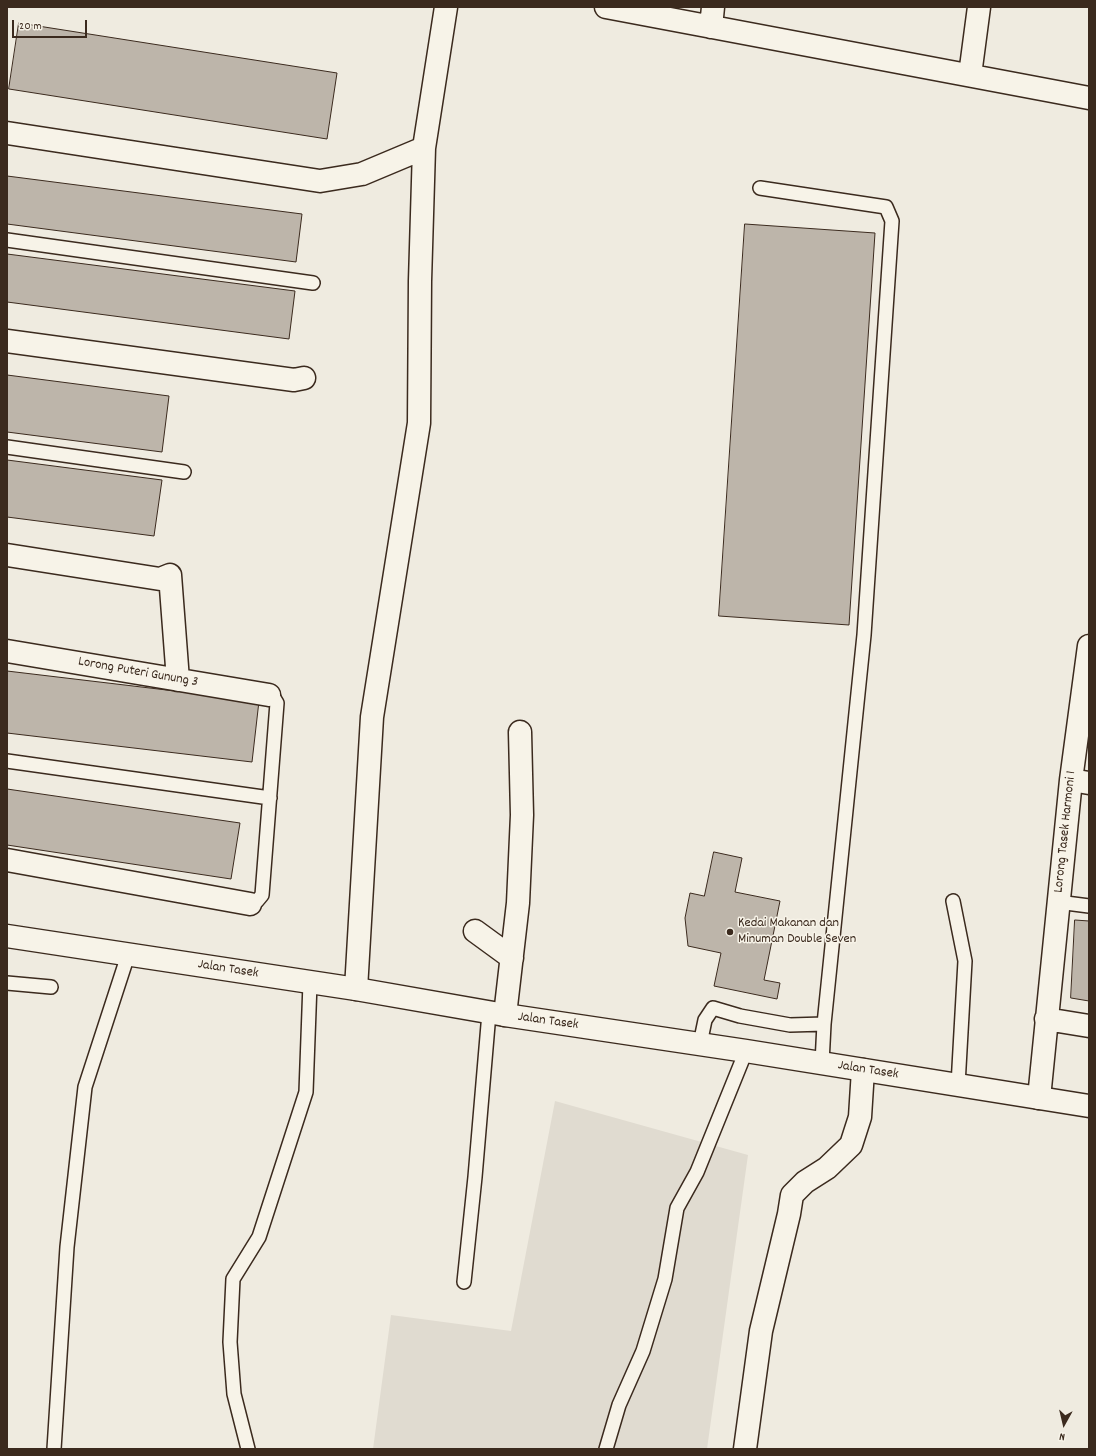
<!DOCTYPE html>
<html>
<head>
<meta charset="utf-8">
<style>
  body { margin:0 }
  #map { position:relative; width:1096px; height:1456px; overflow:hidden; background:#efebe0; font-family:Dekko,sans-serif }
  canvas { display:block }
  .frame { position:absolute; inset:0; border:8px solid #3b2a1e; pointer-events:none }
  .north { position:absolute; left:1044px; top:1404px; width:40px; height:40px; -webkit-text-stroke:3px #f7f3e8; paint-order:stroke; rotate:188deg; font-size:11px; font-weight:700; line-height:16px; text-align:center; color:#3b2a1e }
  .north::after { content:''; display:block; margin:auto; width:14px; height:18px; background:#3b2a1e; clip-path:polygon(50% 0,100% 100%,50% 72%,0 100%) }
  .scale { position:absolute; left:12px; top:20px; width:75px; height:18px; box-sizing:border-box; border:2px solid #3b2a1e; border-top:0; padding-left:5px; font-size:12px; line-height:14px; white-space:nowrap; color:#3b2a1e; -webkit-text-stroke:3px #f7f3e8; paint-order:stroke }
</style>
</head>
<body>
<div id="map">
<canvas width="1096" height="1456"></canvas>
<div class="frame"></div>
<div class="north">N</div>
<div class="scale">20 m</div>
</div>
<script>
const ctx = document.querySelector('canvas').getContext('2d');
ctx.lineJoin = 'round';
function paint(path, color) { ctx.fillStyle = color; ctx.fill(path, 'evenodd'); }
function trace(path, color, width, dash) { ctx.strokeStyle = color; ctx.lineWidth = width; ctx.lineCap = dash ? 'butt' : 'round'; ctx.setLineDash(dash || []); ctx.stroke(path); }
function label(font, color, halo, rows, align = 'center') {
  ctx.font = font + ' Dekko,sans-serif'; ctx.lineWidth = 3; ctx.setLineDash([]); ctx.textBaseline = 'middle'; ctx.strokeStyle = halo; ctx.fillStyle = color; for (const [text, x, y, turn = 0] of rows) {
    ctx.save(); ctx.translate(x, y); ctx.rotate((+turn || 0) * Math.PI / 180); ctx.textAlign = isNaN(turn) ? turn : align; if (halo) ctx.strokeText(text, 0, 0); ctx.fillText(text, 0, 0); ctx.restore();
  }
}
paint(new Path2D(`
  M555,1101L748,1155L707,1449H373L391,1315L511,1331Z`), '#e0dbd0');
const building = new Path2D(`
  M19,23L337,73L327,139L9,89Z
  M7,176L302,214L296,262L7,224Z
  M745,224L875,233L849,625L719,616Z
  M7,254L295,291L289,339L7,302Z
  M7,375L169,396L162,452L7,432Z
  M7,460L162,480L154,536L7,517Z
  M7,671L259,701L252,762L7,733Z
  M7,789L240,823L231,879L7,845Z
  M714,852L742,858L735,892L780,901L764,980L780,983L777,999L714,986L721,953L688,946L685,918L690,893L704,896Z
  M1075,920L1089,921V1001L1071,998Z`);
paint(building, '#bdb5aa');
trace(building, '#3b2a1e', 1);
const lane = new Path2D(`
  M760,188L886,207L892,221L864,635L824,1024L822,1063
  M7,240L313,283
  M7,447L184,472
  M7,761L270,798
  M953,901L965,961L958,1085
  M1058,902L1089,906
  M250,904L257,901L262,895L277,703L274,698L269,695
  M7,983L51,987
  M700,1044L705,1020L713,1008L740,1016L790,1025L824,1024
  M464,1282L475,1177L489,1013
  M54,1449L67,1247L85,1087L128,955
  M248,1449L234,1394L230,1342L233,1279L259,1237L306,1092L310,983
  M606,1449L619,1405L643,1351L665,1279L677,1208L697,1172L746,1051`);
const street = new Path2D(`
  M606,7L1089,98
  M711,27L713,7
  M970,75L979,7
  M7,133L320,181L362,174L424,148
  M7,341L294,380L304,378
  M7,555L160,579L170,575L178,680
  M7,651L269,695
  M1071,780L1089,783
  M7,860L250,904
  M475,931L512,958
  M356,989L372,717L419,423L420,281L424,148L446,7
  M505,1015L518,903L522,815L520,732
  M1046,1019L1089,1026
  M1039,1098L1071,780L1089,646
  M745,1449L761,1331L789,1214L792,1195L805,1182L827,1168L851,1145L860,1117L863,1070`);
const secondary = new Path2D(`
  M7,936L356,989L505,1015L746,1051L1089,1106`);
trace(lane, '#3b2a1e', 16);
trace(street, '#3b2a1e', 25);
trace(secondary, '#3b2a1e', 25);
trace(lane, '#f7f3e8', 13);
trace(street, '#f7f3e8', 22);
trace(secondary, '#f7f3e8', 22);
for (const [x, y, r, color] of [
  [730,932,4,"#3b2a1e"]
]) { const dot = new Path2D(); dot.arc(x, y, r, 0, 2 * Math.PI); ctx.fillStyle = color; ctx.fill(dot); trace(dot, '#f7f3e8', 1.5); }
label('14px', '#3b2a1e', '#f7f3e8', [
  ["Lorong Puteri Gunung 3",138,673,10],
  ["Lorong Tasek Harmoni 1",1066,832,-84],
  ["Jalan Tasek",228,970,9],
  ["Jalan Tasek",548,1022,8],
  ["Jalan Tasek",868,1071,9]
]);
label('14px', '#3b2a1e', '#f7f3e8', [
  ["Kedai Makanan dan",738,924],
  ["Minuman Double Seven",738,940]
], 'left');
</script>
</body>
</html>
